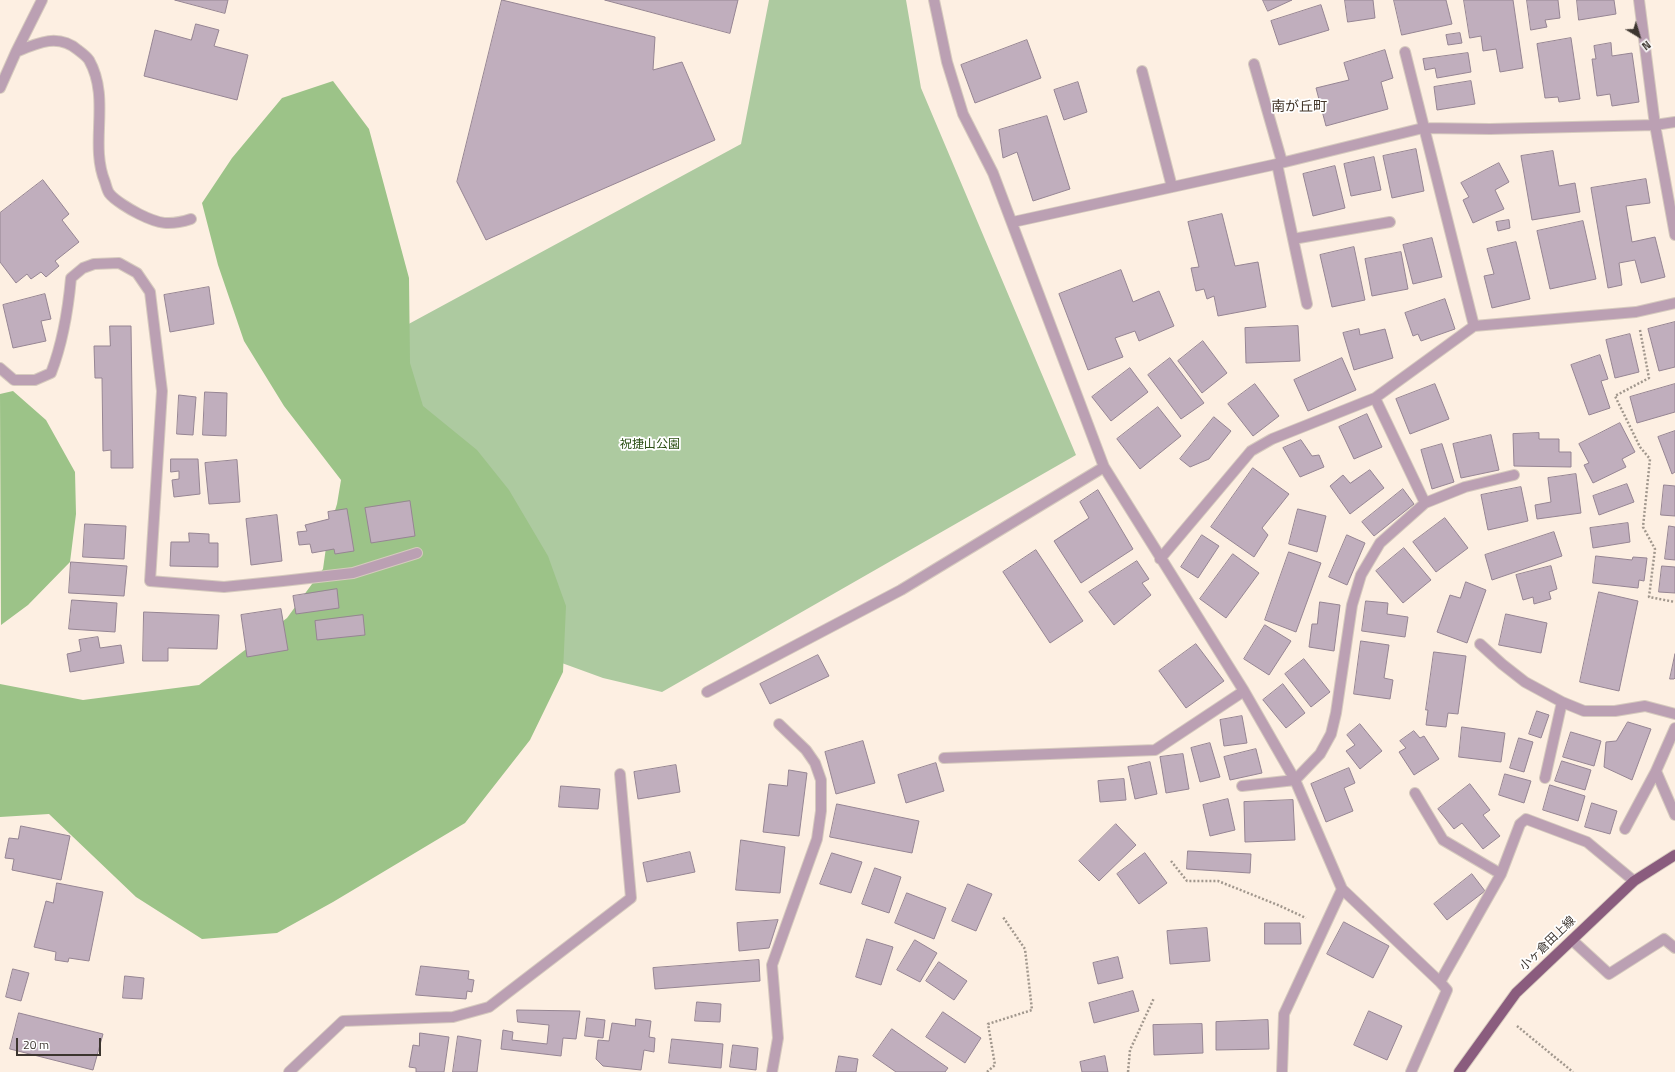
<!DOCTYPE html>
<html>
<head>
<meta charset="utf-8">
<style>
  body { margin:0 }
  #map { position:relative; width:1675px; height:1072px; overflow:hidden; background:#fdefe2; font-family:"Titillium Web",sans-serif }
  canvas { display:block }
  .north { position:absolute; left:1619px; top:16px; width:40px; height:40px; -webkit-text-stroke:3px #fff; paint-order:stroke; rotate:142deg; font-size:11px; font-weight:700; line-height:16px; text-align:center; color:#3c352f }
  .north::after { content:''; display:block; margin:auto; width:14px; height:18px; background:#3c352f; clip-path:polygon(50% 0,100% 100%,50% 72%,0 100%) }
  .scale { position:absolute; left:16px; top:1038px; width:85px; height:18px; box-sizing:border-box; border:2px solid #3c352f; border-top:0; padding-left:5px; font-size:12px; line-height:14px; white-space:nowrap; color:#3c352f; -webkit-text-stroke:3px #fff; paint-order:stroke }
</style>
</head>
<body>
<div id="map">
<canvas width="1675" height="1072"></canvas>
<div class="north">N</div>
<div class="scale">20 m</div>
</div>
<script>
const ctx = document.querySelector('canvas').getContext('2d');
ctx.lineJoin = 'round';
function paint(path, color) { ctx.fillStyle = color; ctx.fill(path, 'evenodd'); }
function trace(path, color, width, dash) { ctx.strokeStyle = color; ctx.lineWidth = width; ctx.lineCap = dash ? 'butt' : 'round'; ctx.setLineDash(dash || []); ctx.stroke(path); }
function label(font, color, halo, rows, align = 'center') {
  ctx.font = font + ' "Titillium Web","Noto Sans JP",sans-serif'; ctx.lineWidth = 3.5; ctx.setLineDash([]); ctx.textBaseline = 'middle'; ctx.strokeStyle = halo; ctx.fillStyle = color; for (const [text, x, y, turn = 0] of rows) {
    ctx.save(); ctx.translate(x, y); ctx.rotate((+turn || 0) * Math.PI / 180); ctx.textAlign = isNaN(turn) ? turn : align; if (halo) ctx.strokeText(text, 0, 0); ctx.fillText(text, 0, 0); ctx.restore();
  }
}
paint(new Path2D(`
  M769,0H906L921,88L1076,455L662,692L603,678L485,635L368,346L741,144Z`), '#adcaa0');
paint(new Path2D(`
  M333,81L369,129L409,278L410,363L423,406L477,450L509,490L548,556L566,606L563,672L530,740L465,823L333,902L277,933L202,939L136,897L49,814L0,817V684L83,700L199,685L287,618L323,569L328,533L337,504L341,480L284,406L244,341L218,265L202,203L232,158L282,98Z
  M13,391L46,420L75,472L76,514L70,562L28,605L1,625L0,394Z`), '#9cc388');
const building = new Path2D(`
  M175,0H228L225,13Z
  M502,0L655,37L653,70L682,62L715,140L486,240L457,182Z
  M605,0H738L730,33Z
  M1263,0H1292L1268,11Z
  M1345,0H1373L1375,18L1348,22Z
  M1394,0H1446L1452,24L1402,35Z
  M1464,0H1513L1523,68L1500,72L1496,49L1483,51L1481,36L1470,38Z
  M1527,0H1558L1560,18L1545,20L1547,27L1531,30Z
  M1577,0H1614L1616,14L1579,20Z
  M1321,5L1329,30L1279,45L1271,21Z
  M196,24L219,30L214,46L248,55L237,100L144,76L155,30L191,40Z
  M1460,33L1462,43L1448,45L1446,35Z
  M1571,38L1580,99L1559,102L1558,97L1545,98L1537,44Z
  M1027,40L1041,78L975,103L961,65Z
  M1611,43L1612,56L1632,53L1639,102L1612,106L1610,94L1597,96L1592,59H1596L1594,46Z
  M1385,50L1393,78L1381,82L1388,109L1326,126L1316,88L1349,80L1344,63Z
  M1468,53L1471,72L1437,78L1435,68L1425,70L1423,59Z
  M1471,81L1475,104L1437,110L1434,87Z
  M1078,82L1087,112L1064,120L1054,90Z
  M1047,116L1070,189L1033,201L1017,152L1003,158L999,130Z
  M1416,149L1424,191L1392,198L1383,156Z
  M1553,151L1559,186L1575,183L1580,212L1532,220L1521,156Z
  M1374,157L1381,190L1351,196L1344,164Z
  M1499,163L1509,182L1495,190L1504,209L1473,223L1463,200L1469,197L1461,183Z
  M1335,166L1345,208L1313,216L1303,174Z
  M1646,179L1650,203L1626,206L1632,242L1655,237L1665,277L1641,283L1635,260L1619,263L1622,285L1608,288L1591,188Z
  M43,180L69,214L62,220L79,242L55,261L59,266L46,277L41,272L31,279L27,274L16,283L0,262V213Z
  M1222,214L1235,266L1258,262L1266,307L1218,316L1214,296L1207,299L1204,289L1196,291L1191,268L1199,267L1188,222Z
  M1509,220L1510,228L1498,231L1496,222Z
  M1583,221L1596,279L1550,289L1537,231Z
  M1432,238L1442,277L1413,284L1403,245Z
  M1516,242L1530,299L1492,308L1484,276L1494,274L1487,249Z
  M1354,247L1365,300L1332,307L1320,255Z
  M1401,252L1408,289L1372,296L1365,259Z
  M1121,270L1133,302L1159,291L1174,326L1139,341L1135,331L1115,338L1123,357L1088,370L1059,294Z
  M209,287L214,324L170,332L164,295Z
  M45,294L51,319L41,321L46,341L13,348L3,305Z
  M1445,299L1455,329L1421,341L1418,334L1413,336L1405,313Z
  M1675,322V367L1659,371L1648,329Z
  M110,326H131L133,468H111V450L103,451L102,378H95L94,346H110Z
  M1298,326L1300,361L1246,363L1245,328Z
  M1359,329L1360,335L1385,329L1393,358L1354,370L1343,333Z
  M1630,334L1639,372L1615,378L1606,340Z
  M1203,341L1227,373L1202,393L1178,361Z
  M1600,355L1608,379L1601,381L1610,408L1589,415L1571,365Z
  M1170,358L1204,403L1181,419L1148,375Z
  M1342,358L1356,390L1308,411L1294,380Z
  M1130,368L1148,392L1111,421L1092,397Z
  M1255,384L1279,416L1253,436L1228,404Z
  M1435,384L1449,419L1410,434L1396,399Z
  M1675,384V412L1637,423L1630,397Z
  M205,392L227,393L226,436L203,435Z
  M179,395L196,397L193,435L177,434Z
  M1158,407L1181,436L1140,469L1117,439Z
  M1367,414L1382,447L1354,459L1339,427Z
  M1214,417L1231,431L1209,459L1190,467L1180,459Z
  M1620,423L1635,452L1622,459L1626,467L1593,483L1584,465L1589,463L1579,444Z
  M1675,431V472L1672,474L1658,437Z
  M1539,433V439H1559V452H1571V467L1514,466L1513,434Z
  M1491,435L1499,470L1461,478L1453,444Z
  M1301,440L1312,456L1319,455L1324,467L1300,477L1283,448Z
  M1442,444L1454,482L1432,489L1421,450Z
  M171,459H198L200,494L174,497L172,480L179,479V471L171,472Z
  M237,460L240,502L209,504L205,463Z
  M1253,468L1289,494L1262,528L1268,535L1254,557L1211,527Z
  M1370,470L1384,488L1350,514L1330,486L1343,475L1350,483Z
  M1576,474L1581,513L1537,519L1535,505L1551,502L1548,478Z
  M1627,484L1634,502L1599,515L1593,496Z
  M1664,485L1675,486V516L1661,515Z
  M1521,487L1528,521L1488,530L1481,495Z
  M1403,489L1414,504L1374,536L1362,522Z
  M1098,490L1133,549L1081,583L1054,541L1089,518L1080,502Z
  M410,501L415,536L371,543L365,508Z
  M347,509L354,551L335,554L334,549L312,553L310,544L299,545L297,532L307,531L305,525L329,519L328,512Z
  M1298,509L1326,516L1317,552L1289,544Z
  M277,515L282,561L251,565L246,519Z
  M1445,518L1468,548L1436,572L1413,542Z
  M1628,523L1630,542L1593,548L1590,528Z
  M85,524L126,526L124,559L83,557Z
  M1669,526L1675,527V560L1665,559Z
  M1554,532L1562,556L1492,580L1485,555Z
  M189,533L209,534V543H218V567L170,566L171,542H189Z
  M1202,535L1219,546L1198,578L1181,567Z
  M1347,535L1365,543L1347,585L1329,577Z
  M1404,548L1431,580L1403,603L1376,571Z
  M1036,550L1083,621L1050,643L1003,572Z
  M1289,552L1321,563L1296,632L1265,620Z
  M1233,554L1259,573L1226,618L1200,599Z
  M1596,556L1632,560L1633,557L1647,558L1644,581L1639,580L1638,588L1593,583Z
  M1137,561L1149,579L1142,583L1151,595L1114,625L1089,592Z
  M71,562L127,566L124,596L69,593Z
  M1551,566L1557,589L1549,592L1551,599L1534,604L1533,597L1523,600L1516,575Z
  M1662,566L1675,567V593L1659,592Z
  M1466,582L1486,590L1467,643L1437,632L1450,595L1460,598Z
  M337,589L339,608L296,614L293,596Z
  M1599,592L1638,601L1619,691L1580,682Z
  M72,600L117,603L115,632L69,629Z
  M1366,601L1388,603L1387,614L1408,617L1405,637L1362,631Z
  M1320,602L1340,605L1334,651L1309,647L1312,624H1317Z
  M281,609L288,650L247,657L241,615Z
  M144,612L219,615L217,649L168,648V661H143Z
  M1506,614L1547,623L1541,653L1499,645Z
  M363,615L365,635L317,640L315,621Z
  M1265,625L1291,641L1269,675L1244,659Z
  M98,637L100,648L121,645L124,663L70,672L67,654L81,651L79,640Z
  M1361,641L1389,645L1384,678L1393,680L1390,699L1354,694Z
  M1196,644L1224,681L1186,708L1159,671Z
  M1434,652L1466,656L1458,714L1448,713L1446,727L1426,725L1428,710H1426Z
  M1675,654V678L1674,679H1670Z
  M818,655L829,676L770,704L760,684Z
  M1304,659L1330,692L1311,707L1285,674Z
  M1283,684L1305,713L1286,728L1263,700Z
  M1537,711L1549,715L1541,738L1529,734Z
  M1242,716L1247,743L1224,746L1220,720Z
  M1628,722L1651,729L1632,780L1604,767L1606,742L1616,741Z
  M1360,724L1382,751L1360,769L1346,751L1355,745L1347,735Z
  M1462,727L1505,733L1501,762L1459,757Z
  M1414,731L1420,738L1424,736L1439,759L1414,775L1399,752L1406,748L1400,741Z
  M1571,732L1601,741L1594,766L1563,757Z
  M1519,738L1533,742L1524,772L1510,768Z
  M863,741L875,783L836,794L825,752Z
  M1210,743L1220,777L1200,782L1191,748Z
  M1256,749L1262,773L1230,780L1224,757Z
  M1183,754L1189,789L1166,793L1160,757Z
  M1562,761L1591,770L1585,790L1555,781Z
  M1150,762L1157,794L1135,799L1128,767Z
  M936,763L944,791L906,803L898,775Z
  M676,765L680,792L638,799L634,772Z
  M1349,768L1355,783L1344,788L1353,811L1326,822L1311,784Z
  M789,770L807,773L799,836L763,832L769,784L787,786Z
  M1505,774L1531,781L1524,803L1499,795Z
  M1124,779L1126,800L1100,802L1098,781Z
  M1470,784L1490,810L1483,815L1500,836L1483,849L1462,823L1454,829L1438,809Z
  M1550,785L1585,796L1578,821L1543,810Z
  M561,786L600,789L598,809L559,807Z
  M1228,799L1235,830L1210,836L1203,805Z
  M1293,800L1295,840L1245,842L1244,802Z
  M1592,803L1617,811L1610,834L1585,827Z
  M837,804L919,821L912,853L830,837Z
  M1116,824L1136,845L1099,881L1079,861Z
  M21,826L70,836L61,880L12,870L14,859L5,858L9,838L18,839Z
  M741,840L785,847L780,893L736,890Z
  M1188,851L1251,854L1250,873L1187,869Z
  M690,852L695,872L647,882L643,863Z
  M832,853L862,862L851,893L820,884Z
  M1145,853L1167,883L1139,904L1117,874Z
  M875,868L901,877L889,913L862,904Z
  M1472,874L1485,891L1447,920L1434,904Z
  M57,883L103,892L89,961L69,958L68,962L55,960L56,952L34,947L46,901L53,903Z
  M968,884L992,894L976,931L952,921Z
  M907,893L946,908L934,939L895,923Z
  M778,920L769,948L739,951L737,923Z
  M1344,922L1389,946L1373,978L1327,954Z
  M1265,923H1300L1301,944H1265Z
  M1207,928L1210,961L1170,964L1167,931Z
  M867,939L893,947L881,985L856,977Z
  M915,940L937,953L920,982L897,970Z
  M1118,957L1123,978L1098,984L1093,963Z
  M759,960L760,981L655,989L653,968Z
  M939,962L967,981L954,1000L926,981Z
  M421,966L469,971L468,979L474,980L472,992L467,991L466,999L416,995Z
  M13,969L29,973L21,1001L6,997Z
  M125,976L144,978L142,999L123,998Z
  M1133,991L1139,1011L1094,1023L1089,1003Z
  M697,1002L721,1004L720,1022L695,1021Z
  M517,1010L580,1011L576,1039L563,1038L561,1056L501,1049L503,1030L513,1032L512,1040L547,1044L549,1025L518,1022Z
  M1369,1011L1402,1026L1387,1060L1354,1045Z
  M943,1012L981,1038L965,1063L926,1037Z
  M19,1013L103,1034L93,1070L10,1049Z
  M587,1018L605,1020L603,1038L585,1036Z
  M636,1019L651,1021L649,1037L655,1038L654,1052L644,1050L641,1070L603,1066L596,1059L598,1040L609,1041L612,1023L635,1026Z
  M1268,1020L1269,1049L1216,1050V1022Z
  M1202,1024L1203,1053L1154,1055L1153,1025Z
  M892,1029L948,1068L945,1072H896L873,1056Z
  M420,1033L449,1037L444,1072H416V1068L409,1067L413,1045L419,1046Z
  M458,1036L481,1040L477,1072H453Z
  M672,1039L723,1044L721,1068L669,1063Z
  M733,1045L758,1048L756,1070L730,1067Z
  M839,1056L858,1059L856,1072H836Z
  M1105,1056L1108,1072H1082L1080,1062Z`);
paint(building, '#c0aebd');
trace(building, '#968593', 1);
const minor = new Path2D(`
  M934,0L947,62L963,114L993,173L1104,467L1244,691L1295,780L1342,889L1440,982L1501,874L1520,824L1526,819L1587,842L1634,881
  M1639,0L1655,125L1675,235
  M16,52L42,0
  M1405,52L1474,326
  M1254,64L1282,162
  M1142,71L1172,187
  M0,88L16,52C37,43 58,33 78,50C82,53 87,57 89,60C111,99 89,143 105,182C106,185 107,190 109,193C114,200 131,210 139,214C159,224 169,226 191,219
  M1277,164L1307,304
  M1013,222L1277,164L1423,128L1490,129L1655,125L1675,122
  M1293,239L1390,222
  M0,368L14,380H35L51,373C63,342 68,311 71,278L83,268L94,264L119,263L137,273L150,292L162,391L150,581L224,587L283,581L353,573L417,553
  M1375,398L1425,503
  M1160,559L1251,451L1272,439L1375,398L1474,326L1636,312L1675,303
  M1480,644L1502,664L1525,682L1562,702L1584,711H1615L1645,706L1675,714
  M707,692L901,590L1104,467
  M1675,728L1656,771L1675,815
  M944,758L1155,750L1244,691
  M1545,778L1562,702
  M1242,786L1295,780L1320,754L1331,734L1336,713L1352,605L1361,575L1380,543L1425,503L1465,487L1514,475
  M1415,793L1443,840L1501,874
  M1625,829L1656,771
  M1572,940L1609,974L1664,939L1675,948
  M289,1072L343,1021L453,1017L489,1007L631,898L620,774
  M772,1072L778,1038L772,965L817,839L821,811V780L815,763L806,750L779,724
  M1282,1072L1284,1014L1342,889
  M1411,1072L1447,990L1440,982`);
const major = new Path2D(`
  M1459,1072L1516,993L1634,881L1675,855`);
trace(minor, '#d6cabe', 12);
trace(major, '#d6cabe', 12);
trace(new Path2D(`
  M1640,330L1649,378L1615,396L1640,447L1650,459L1643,527L1655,549L1649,597L1675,602
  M1171,861L1187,881H1218L1278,905L1306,918
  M1517,1026L1573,1072
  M987,1072L995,1065L988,1024L1032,1010L1025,949L1003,917
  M1128,1072L1130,1050L1154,998`), '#a1978d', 2.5, [2, 2]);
trace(minor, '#bba0b3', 10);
trace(major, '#8a5c7e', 10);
label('12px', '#294d11', '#fff', [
  ["祝捷山公園",650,445]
]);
label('12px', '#3c352f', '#fff', [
  ["小ヶ倉田上線",1548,944,-44]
]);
label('14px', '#433629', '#fff', [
  ["南が丘町",1299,108]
]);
</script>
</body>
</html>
